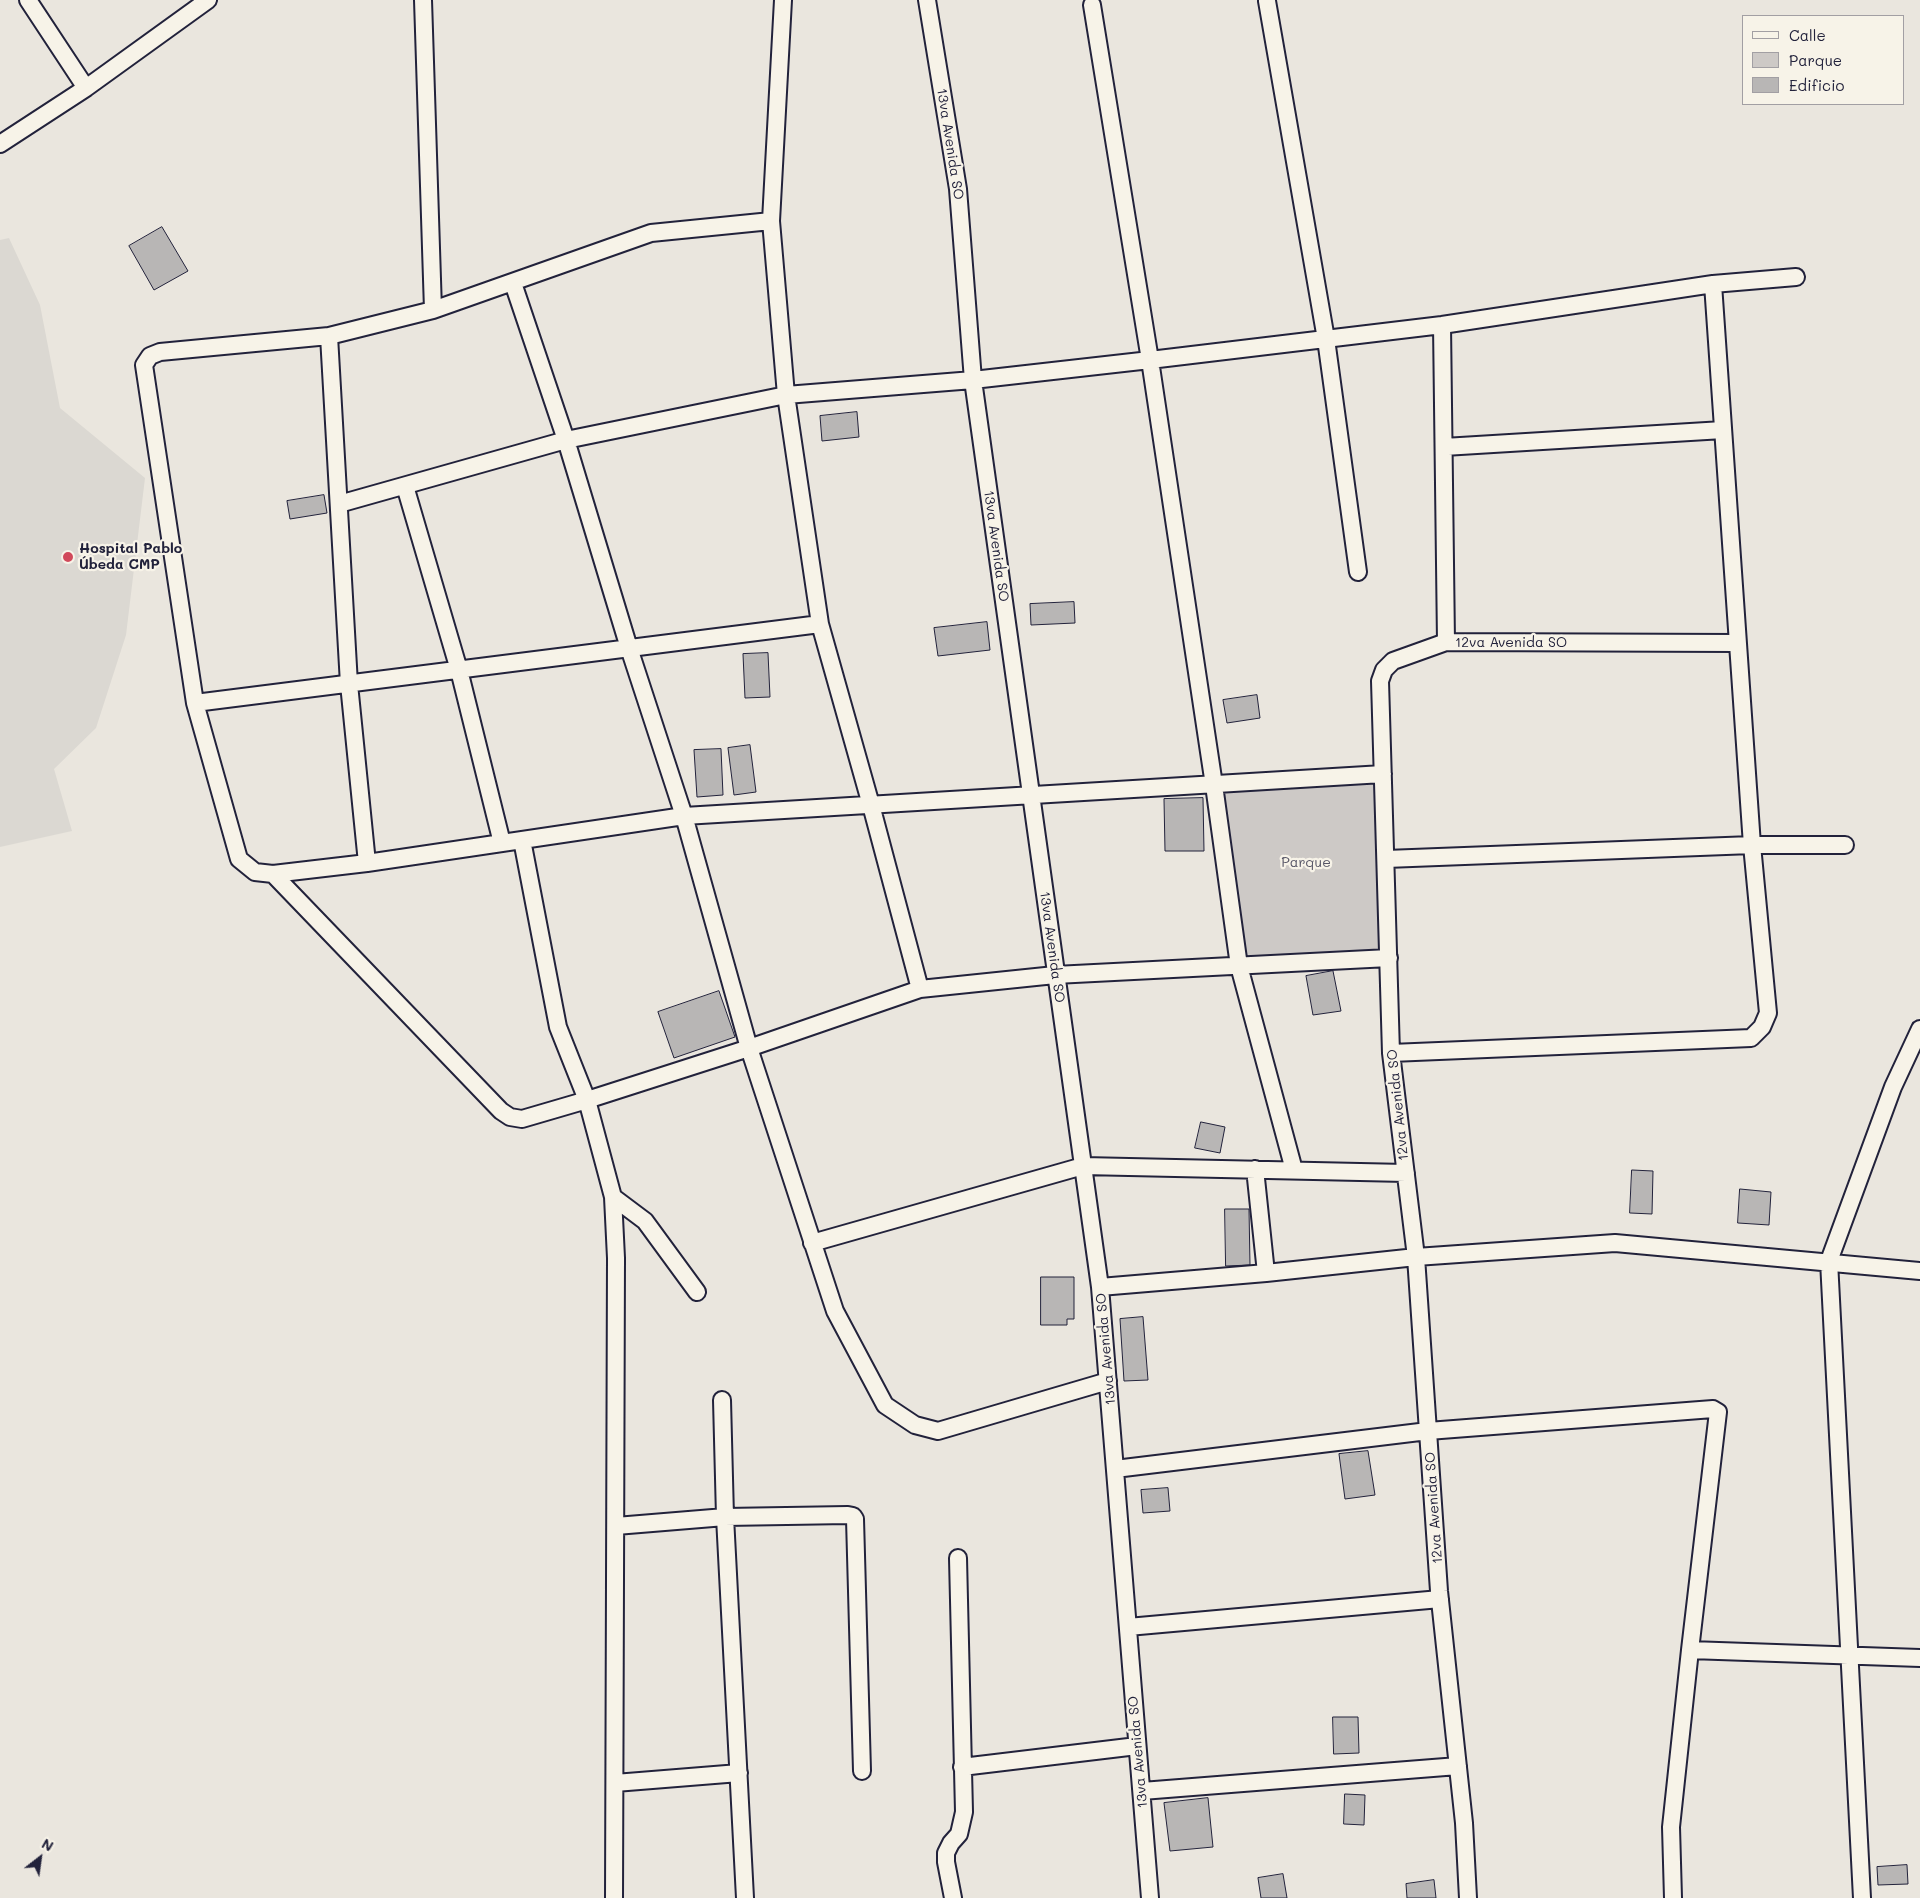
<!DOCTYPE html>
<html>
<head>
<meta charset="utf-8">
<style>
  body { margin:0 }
  #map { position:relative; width:1920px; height:1898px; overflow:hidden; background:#eae6de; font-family:Mali,sans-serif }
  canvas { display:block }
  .legend { position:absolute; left:1742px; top:15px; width:162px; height:90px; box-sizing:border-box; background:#f7f3e8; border:1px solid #a29fa3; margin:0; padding:6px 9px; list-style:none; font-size:15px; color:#22223b }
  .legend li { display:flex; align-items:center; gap:10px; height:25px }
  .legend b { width:25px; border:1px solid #a29fa3 }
  .north { position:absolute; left:15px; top:1833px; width:50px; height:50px; -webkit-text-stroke:4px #f7f3e8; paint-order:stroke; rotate:30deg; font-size:14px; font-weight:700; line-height:20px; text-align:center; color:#22223b }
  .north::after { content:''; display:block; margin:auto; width:18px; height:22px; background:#22223b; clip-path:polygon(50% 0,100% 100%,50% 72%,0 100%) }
</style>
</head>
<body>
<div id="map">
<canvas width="1920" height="1898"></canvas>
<ul class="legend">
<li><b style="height:6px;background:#f7f3e8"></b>Calle</li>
<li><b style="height:14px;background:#cdc9c6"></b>Parque</li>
<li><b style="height:14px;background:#b8b6b5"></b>Edificio</li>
</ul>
<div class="north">N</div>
</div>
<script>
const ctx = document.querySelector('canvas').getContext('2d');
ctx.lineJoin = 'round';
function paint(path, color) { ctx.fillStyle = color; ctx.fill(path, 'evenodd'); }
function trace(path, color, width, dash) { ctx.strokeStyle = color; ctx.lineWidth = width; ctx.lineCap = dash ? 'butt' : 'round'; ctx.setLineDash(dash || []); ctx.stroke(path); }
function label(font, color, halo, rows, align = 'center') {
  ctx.font = font + ' Mali,sans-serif'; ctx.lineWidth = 4.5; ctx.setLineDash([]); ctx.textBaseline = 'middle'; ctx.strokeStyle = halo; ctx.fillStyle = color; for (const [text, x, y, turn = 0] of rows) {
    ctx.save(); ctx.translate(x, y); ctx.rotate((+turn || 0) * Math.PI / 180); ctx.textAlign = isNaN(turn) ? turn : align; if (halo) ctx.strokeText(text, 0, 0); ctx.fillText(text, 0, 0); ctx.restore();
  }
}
paint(new Path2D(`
  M9,238L40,305L60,408L145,478L126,635L96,728L54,769L72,831L0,847V240Z`), '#dbd8d2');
paint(new Path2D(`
  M1383,774L1389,958L1239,966L1214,785Z`), '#cdc9c6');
const building = new Path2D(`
  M162,227L188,271L154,290L129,246Z
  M857,412L859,437L822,441L820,416Z
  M324,495L327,513L290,519L287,501Z
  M1074,602L1075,623L1031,625L1030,604Z
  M987,622L990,650L938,656L934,628Z
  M768,653L770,697L745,698L743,654Z
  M1257,695L1260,718L1227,723L1223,700Z
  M750,745L756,792L734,795L728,748Z
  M721,749L723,795L697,797L694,750Z
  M1203,798L1204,851H1165L1164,799Z
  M1333,971L1341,1011L1313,1015L1306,976Z
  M719,991L735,1037L674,1058L658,1012Z
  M1201,1122L1225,1127L1220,1153L1195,1148Z
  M1632,1170L1653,1171L1652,1214L1630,1213Z
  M1740,1189L1771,1192L1769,1225L1738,1223Z
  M1225,1209H1249L1250,1265L1226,1266Z
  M1041,1277H1074V1319H1067V1325H1041Z
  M1143,1317L1148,1380L1124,1381L1120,1319Z
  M1368,1451L1375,1495L1345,1499L1339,1454Z
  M1168,1488L1170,1511L1143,1513L1141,1490Z
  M1333,1717H1358L1359,1753L1334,1754Z
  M1345,1794L1365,1795L1364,1825L1344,1824Z
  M1208,1798L1213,1847L1170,1851L1164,1803Z
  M1907,1865L1908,1884L1878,1885L1877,1867Z
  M1283,1874L1287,1898H1261L1258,1878Z
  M1434,1880L1436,1898H1407L1406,1884Z`);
paint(building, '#b8b6b5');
trace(building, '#22223b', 1);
const street = new Path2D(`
  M423,0L433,310
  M783,0L771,221L786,395L820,624L871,805L920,989L1055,975L1389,958
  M927,0L958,189L973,380L1100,1287L1150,1898
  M1267,1L1326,339L1358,572
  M1092,5L1150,360L1214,785L1239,966L1294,1170
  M86,88L208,0
  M0,144L86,88L28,0
  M771,221L651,233L433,310L329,336L160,352L150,356L144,365L195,703L239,859L255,872L273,874L367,863L684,816L1383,774
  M513,283L566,440L629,648L684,816L749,1048L835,1311L885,1405L915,1425L938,1431L1108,1381
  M1442,325L1446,642
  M329,336L349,684L367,863
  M1444,447L1723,430
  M405,486L459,670L502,843
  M339,504L566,440L786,395L973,380L1150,360L1442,325L1713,284L1796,277
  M195,703L820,624
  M522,840L558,1027L587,1100L749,1048L920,989
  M1386,859L1752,845H1845
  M273,874L501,1111L510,1117L522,1119L587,1100L613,1197L616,1258L614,1898
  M1391,1053L1751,1038L1762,1027L1768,1013L1752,845L1713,284
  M1255,1169L1266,1273
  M613,1197L645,1221L697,1292
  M812,1243L1083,1166L1406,1173
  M1100,1287L1266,1273L1416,1257L1615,1243L1920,1271
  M722,1400L725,1517L745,1898
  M1115,1469L1428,1431L1713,1409L1718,1412L1690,1650
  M616,1526L725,1517L848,1515L853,1516L855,1519L862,1771
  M1128,1627L1440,1599
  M962,1767L1137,1746
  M615,1783L739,1773
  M1142,1791L1458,1766
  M953,1898L946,1862V1853L951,1843L959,1834L964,1812L958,1558
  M1468,1898L1464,1823L1439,1591L1416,1257L1391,1053L1380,681L1384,670L1393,661L1446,642L1738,643
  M1673,1898L1671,1827L1690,1650L1920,1658
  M1862,1898L1829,1261L1893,1087L1920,1029`);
trace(street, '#22223b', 20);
trace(street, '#f7f3e8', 16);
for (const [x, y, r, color] of [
  [68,557,6,"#d1495b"]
]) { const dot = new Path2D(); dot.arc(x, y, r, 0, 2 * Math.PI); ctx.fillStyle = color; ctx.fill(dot); trace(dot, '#f7f3e8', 2); }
label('14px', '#22223b', '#f7f3e8', [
  ["13va Avenida SO",950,144,81],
  ["13va Avenida SO",996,546,82],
  ["12va Avenida SO",1511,643],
  ["13va Avenida SO",1052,947,82],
  ["12va Avenida SO",1398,1105,-96],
  ["13va Avenida SO",1106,1349,-95],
  ["12va Avenida SO",1434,1508,-94],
  ["13va Avenida SO",1138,1752,-95]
]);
label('bold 14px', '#22223b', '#f7f3e8', [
  ["Hospital Pablo",79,549],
  ["Úbeda CMP",79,565]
], 'left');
label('14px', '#555465', '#f7f3e8', [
  ["Parque",1306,863]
]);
</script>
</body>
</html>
